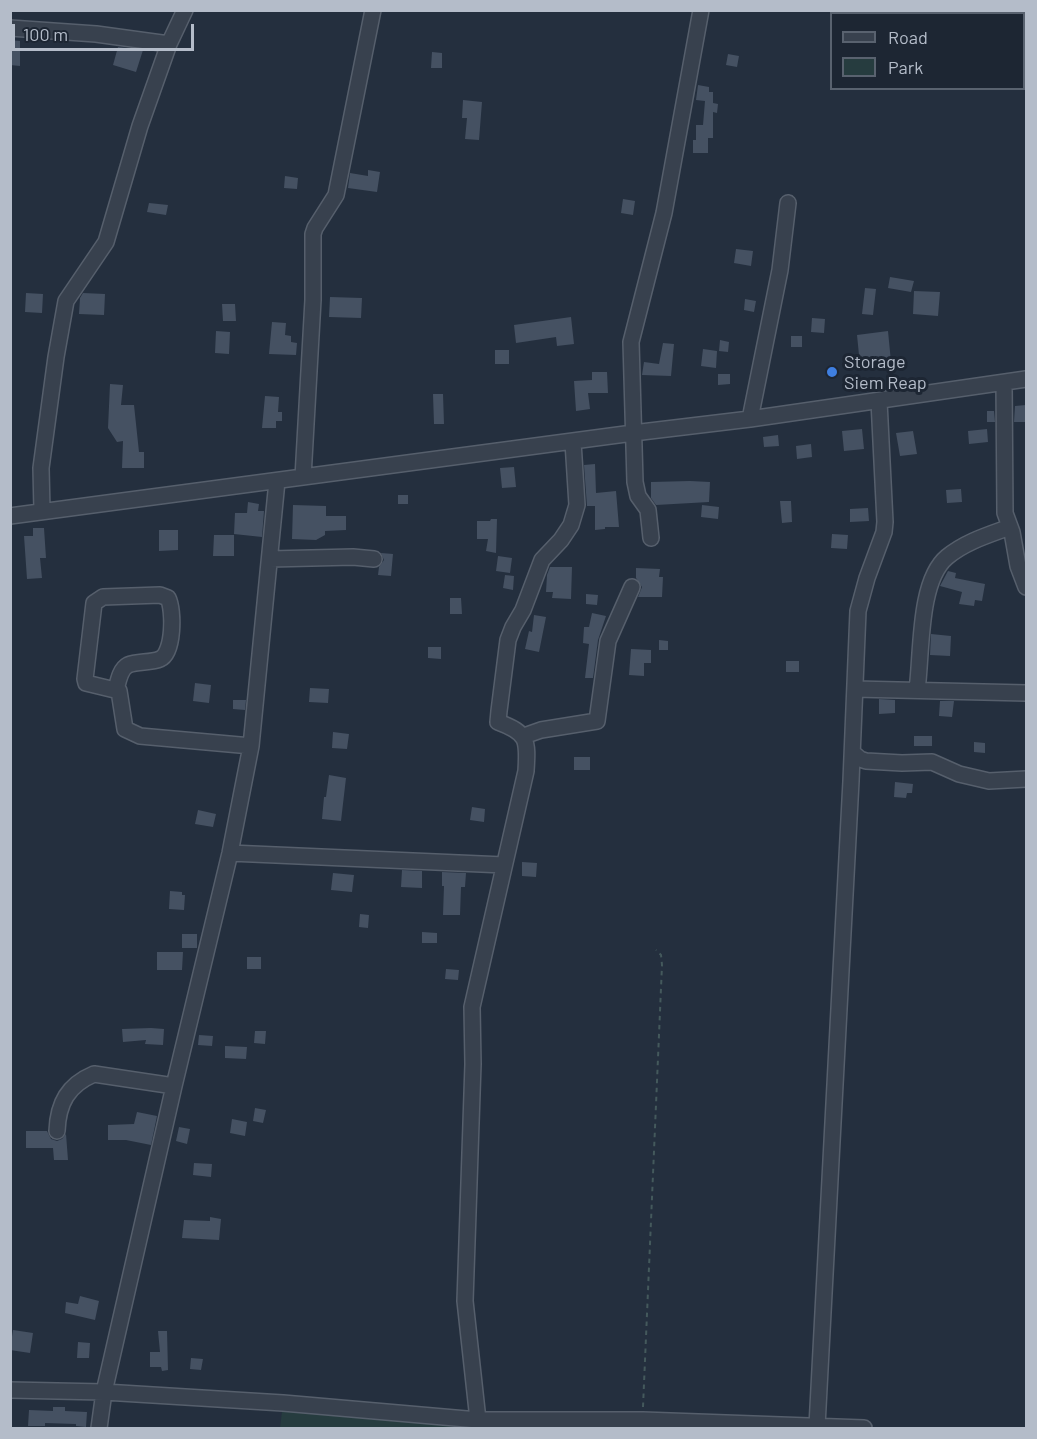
<!DOCTYPE html>
<html>
<head>
<meta charset="utf-8">
<style>
  body { margin:0 }
  #map { position:relative; width:1037px; height:1439px; overflow:hidden; background:#242f3e; font-family:Barlow,sans-serif }
  canvas { display:block }
  .frame { position:absolute; inset:0; border:12px solid #b4bcc9; pointer-events:none }
  .legend { position:absolute; left:830px; top:12px; width:195px; height:78px; box-sizing:border-box; background:#1d2633; border:2px solid #59626f; margin:0; padding:8px 10px; list-style:none; font-size:18px; color:#b4bcc9 }
  .legend li { display:flex; align-items:center; gap:12px; height:30px }
  .legend b { width:30px; border:2px solid #59626f }
  .scale { position:absolute; left:12px; top:24px; width:182px; height:27px; box-sizing:border-box; border:3px solid #b4bcc9; border-top:0; padding-left:8px; font-size:18px; line-height:21px; white-space:nowrap; color:#b4bcc9; -webkit-text-stroke:4px #1d2633; paint-order:stroke }
</style>
</head>
<body>
<div id="map">
<canvas width="1037" height="1439"></canvas>
<div class="frame"></div>
<ul class="legend">
<li><b style="height:8px;background:#38414e"></b>Road</li>
<li><b style="height:16px;background:#263c3f"></b>Park</li>
</ul>
<div class="scale">100 m</div>
</div>
<script>
const ctx = document.querySelector('canvas').getContext('2d');
ctx.lineJoin = 'round';
function paint(path, color) { ctx.fillStyle = color; ctx.fill(path, 'evenodd'); }
function trace(path, color, width, dash) { ctx.strokeStyle = color; ctx.lineWidth = width; ctx.lineCap = dash ? 'butt' : 'round'; ctx.setLineDash(dash || []); ctx.stroke(path); }
function label(font, color, halo, rows, align = 'center') {
  ctx.font = font + ' Barlow,sans-serif'; ctx.lineWidth = 6; ctx.setLineDash([]); ctx.textBaseline = 'middle'; ctx.strokeStyle = halo; ctx.fillStyle = color; for (const [text, x, y, turn = 0] of rows) {
    ctx.save(); ctx.translate(x, y); ctx.rotate((+turn || 0) * Math.PI / 180); ctx.textAlign = isNaN(turn) ? turn : align; if (halo) ctx.strokeText(text, 0, 0); ctx.fillText(text, 0, 0); ctx.restore();
  }
}
paint(new Path2D(`
  M283,1403L478,1420L821,1428H280Z`), '#263c3f');
paint(new Path2D(`
  M10,40L20,41V66L10,65Z
  M118,47L143,50L136,72L113,65Z
  M432,52L442,53V68H431Z
  M728,54L739,56L737,67L726,65Z
  M698,85L709,87V92H713V103L718,104L717,113L713,112V138H708V153H693V140H696V125H703L705,101L696,100Z
  M463,100L482,102L479,140L465,139L467,118H462Z
  M368,170L380,172L377,192L348,188L350,173L368,176Z
  M285,176L298,178L297,189L284,188Z
  M623,199L635,201L633,215L621,213Z
  M149,203L168,205L166,215L147,212Z
  M736,249L753,251L751,266L734,263Z
  M890,277L914,281L911,292L888,288Z
  M865,288L876,289L873,315L862,314Z
  M914,291L940,292L938,316L913,314Z
  M26,293L43,294L42,313L25,312Z
  M83,293L105,294L104,315L79,314L80,298Z
  M330,297L362,298L361,318L329,317Z
  M745,299L756,301L754,312L744,310Z
  M222,304H235L236,321H223Z
  M571,317L574,344L557,346L556,337L516,343L514,325Z
  M812,318L825,319L824,333L811,332Z
  M272,322L286,323L285,335L291,336V342L297,343L296,355L269,354Z
  M216,331L230,332L229,354L215,353Z
  M888,331L891,362L860,365L857,335Z
  M791,336H802V347H791Z
  M720,340L729,342L728,352L719,351Z
  M663,343L674,344L671,376L642,375L644,362L659,364Z
  M703,349L717,351L716,368L701,366Z
  M495,350H509V364H495Z
  M592,372H607L608,393H588L590,409L576,411L574,381L592,380Z
  M718,374H730V384L718,385Z
  M110,384L123,385L121,405H134L139,452H144V468H122L123,441L117,442L108,428Z
  M433,394H443L444,424H434Z
  M265,396L279,397L278,412H282V421H276V428H262Z
  M1026,405V422H1014L1015,406Z
  M987,411H994L995,422H987Z
  M862,429L864,449L844,451L842,431Z
  M987,429L988,442L969,444L968,431Z
  M913,431L917,454L900,456L896,433Z
  M778,435L779,446L764,447L763,437Z
  M811,444L812,457L797,459L796,446Z
  M595,464L596,493L616,491L619,527H605V529L595,530V506H587L584,465Z
  M514,467L516,487L502,488L500,468Z
  M690,481L710,482L709,502L656,505L651,498V482Z
  M961,489L962,502L947,503L946,490Z
  M398,495H408V504H398Z
  M780,501H791L792,522L782,523Z
  M248,502L259,504L258,511H264L262,537L234,534L235,513H247Z
  M293,505L326,506V516H346V530L325,531V535L316,540L292,539Z
  M702,505L719,507L718,519L701,517Z
  M868,508L869,521L850,522V509Z
  M491,519H497L496,553L486,551L488,539H477V521H490Z
  M33,528H44L46,558H40L42,578L27,579L24,536H33Z
  M159,530H178V550L159,551Z
  M832,534L848,535L847,549L831,548Z
  M214,535H234V556H213Z
  M381,553L393,554L391,576L378,575L379,567L384,560Z
  M498,556L512,558L510,573L496,571Z
  M550,567H572L571,599L552,598L553,592H546L547,575Z
  M636,568L660,569L659,577H663L662,597H638L642,587L636,578Z
  M948,571L956,573L955,578L985,584L982,601L975,600L974,606L959,604L962,592L940,586Z
  M505,575L514,576L513,590L503,588Z
  M586,594L598,595L597,605L586,604Z
  M450,598H461L462,614H450Z
  M592,613L606,616L598,640L593,678H585L589,644L583,643L584,627H589Z
  M534,615L546,617L539,652L525,649L529,631L532,632Z
  M931,634L951,636L950,656L930,655Z
  M659,640L668,641V650H659Z
  M428,647H441V659L428,658Z
  M631,649L651,650V663H644V676L629,675Z
  M786,661H799V672H786Z
  M195,683L211,685L209,703L193,701Z
  M310,688L329,689L328,703L309,702Z
  M879,699L895,700V713L879,714Z
  M233,700H246L245,710L233,709Z
  M940,701H954L952,717L939,716Z
  M333,732L349,734L347,749L332,748Z
  M914,736H932V746H914Z
  M974,742L985,743V753L974,752Z
  M574,757H590V770H574Z
  M329,775L346,778L341,821L322,819L324,797H326Z
  M895,782L913,784L912,793H907L906,798L894,797Z
  M472,807L485,809L484,822L470,820Z
  M198,810L216,814L213,827L195,824Z
  M522,862L537,863L536,877L522,876Z
  M402,870L422,871V888L401,887Z
  M442,872L466,873L465,887H461L460,915H443L444,886H442Z
  M333,873L354,875L352,892L331,890Z
  M170,891L182,892V895H185L184,910L169,909Z
  M360,914L369,915L368,928L359,927Z
  M422,932L437,933V943H422Z
  M182,934H197V948H182Z
  M157,952H183L182,970H157Z
  M247,957H261V969H247Z
  M446,969L459,970L458,980L445,979Z
  M151,1028L164,1029L163,1045L145,1044L146,1040L123,1042L122,1029Z
  M255,1031H266L265,1044L254,1043Z
  M199,1035L213,1036L212,1046L198,1045Z
  M225,1046L247,1047L246,1059L225,1058Z
  M255,1108L266,1110L263,1123L253,1121Z
  M137,1112L157,1116L151,1145L126,1140H108V1125L134,1124Z
  M232,1119L247,1122L245,1136L230,1133Z
  M179,1127L190,1129L187,1144L176,1141Z
  M26,1131H47L51,1139L57,1141L62,1139L66,1134L68,1160H54L53,1148H26Z
  M194,1163L212,1164L211,1177L193,1175Z
  M210,1217L221,1219L219,1240L182,1238L184,1220L210,1221Z
  M80,1296L99,1301L95,1320L65,1313L66,1302L78,1304Z
  M13,1330L33,1333L30,1353L10,1350Z
  M158,1331H167L168,1370L162,1371L161,1367H150V1352H160Z
  M78,1342L90,1343L89,1358H77Z
  M191,1358L203,1359L201,1370L190,1369Z
  M53,1407H65V1411L87,1412L86,1427L76,1426V1424L45,1423V1426H28L29,1410L53,1411Z`), '#455162');
const minor = new Path2D(`
  M10,28L96,34L169,44
  M1004,383L1005,513L1012,532L1018,566L1026,587
  M750,419L780,270L788,203
  M303,477L313,300V234L315,228L336,195L373,10
  M42,511L41,468L56,357L66,301L106,242L140,126L169,44L185,10
  M10,516L633,433L750,419L1026,379
  M651,538L648,510L638,496L635,482L631,342L664,213L701,10
  M270,559L353,557L374,559
  M855,689L1026,693
  M116,690C118,682 120,669 128,665C137,661 151,663 160,659C174,653 174,610 168,598L160,595L103,597L94,603L85,679L86,683L119,691L125,729L140,736L251,746
  M917,690C922,654 918,581 947,557C965,542 988,535 1010,527
  M524,736L541,730L597,721L608,641L632,587
  M853,753L860,759L866,761L902,763L932,762L959,774L989,781L1026,779
  M230,853L504,865
  M57,1131C58,1103 68,1085 94,1074L174,1086
  M10,1390L104,1392L283,1403L478,1420H643L864,1428
  M478,1420L465,1301L473,1064L472,1007L526,771C528,740 528,733 498,722L499,711L508,640L513,627L523,610L542,560L561,540L571,525L577,505L573,442
  M817,1426L851,781L858,611L867,578L884,532L885,522L879,401
  M99,1428L104,1392L174,1086L230,853L251,746L277,481`);
trace(minor, '#565f6c', 18);
trace(new Path2D(`
  M643,1407L662,965L661,955L656,950`), '#44595c', 2, [4.5, 4.5]);
trace(minor, '#38414e', 15);
for (const [x, y, r, color] of [
  [832,372,6,"#3f7fe0"]
]) { const dot = new Path2D(); dot.arc(x, y, r, 0, 2 * Math.PI); ctx.fillStyle = color; ctx.fill(dot); trace(dot, '#1d2633', 2); }
label('18px', '#b4bcc9', '#1d2633', [
  ["Storage",844,362],
  ["Siem Reap",844,383]
], 'left');
</script>
</body>
</html>
